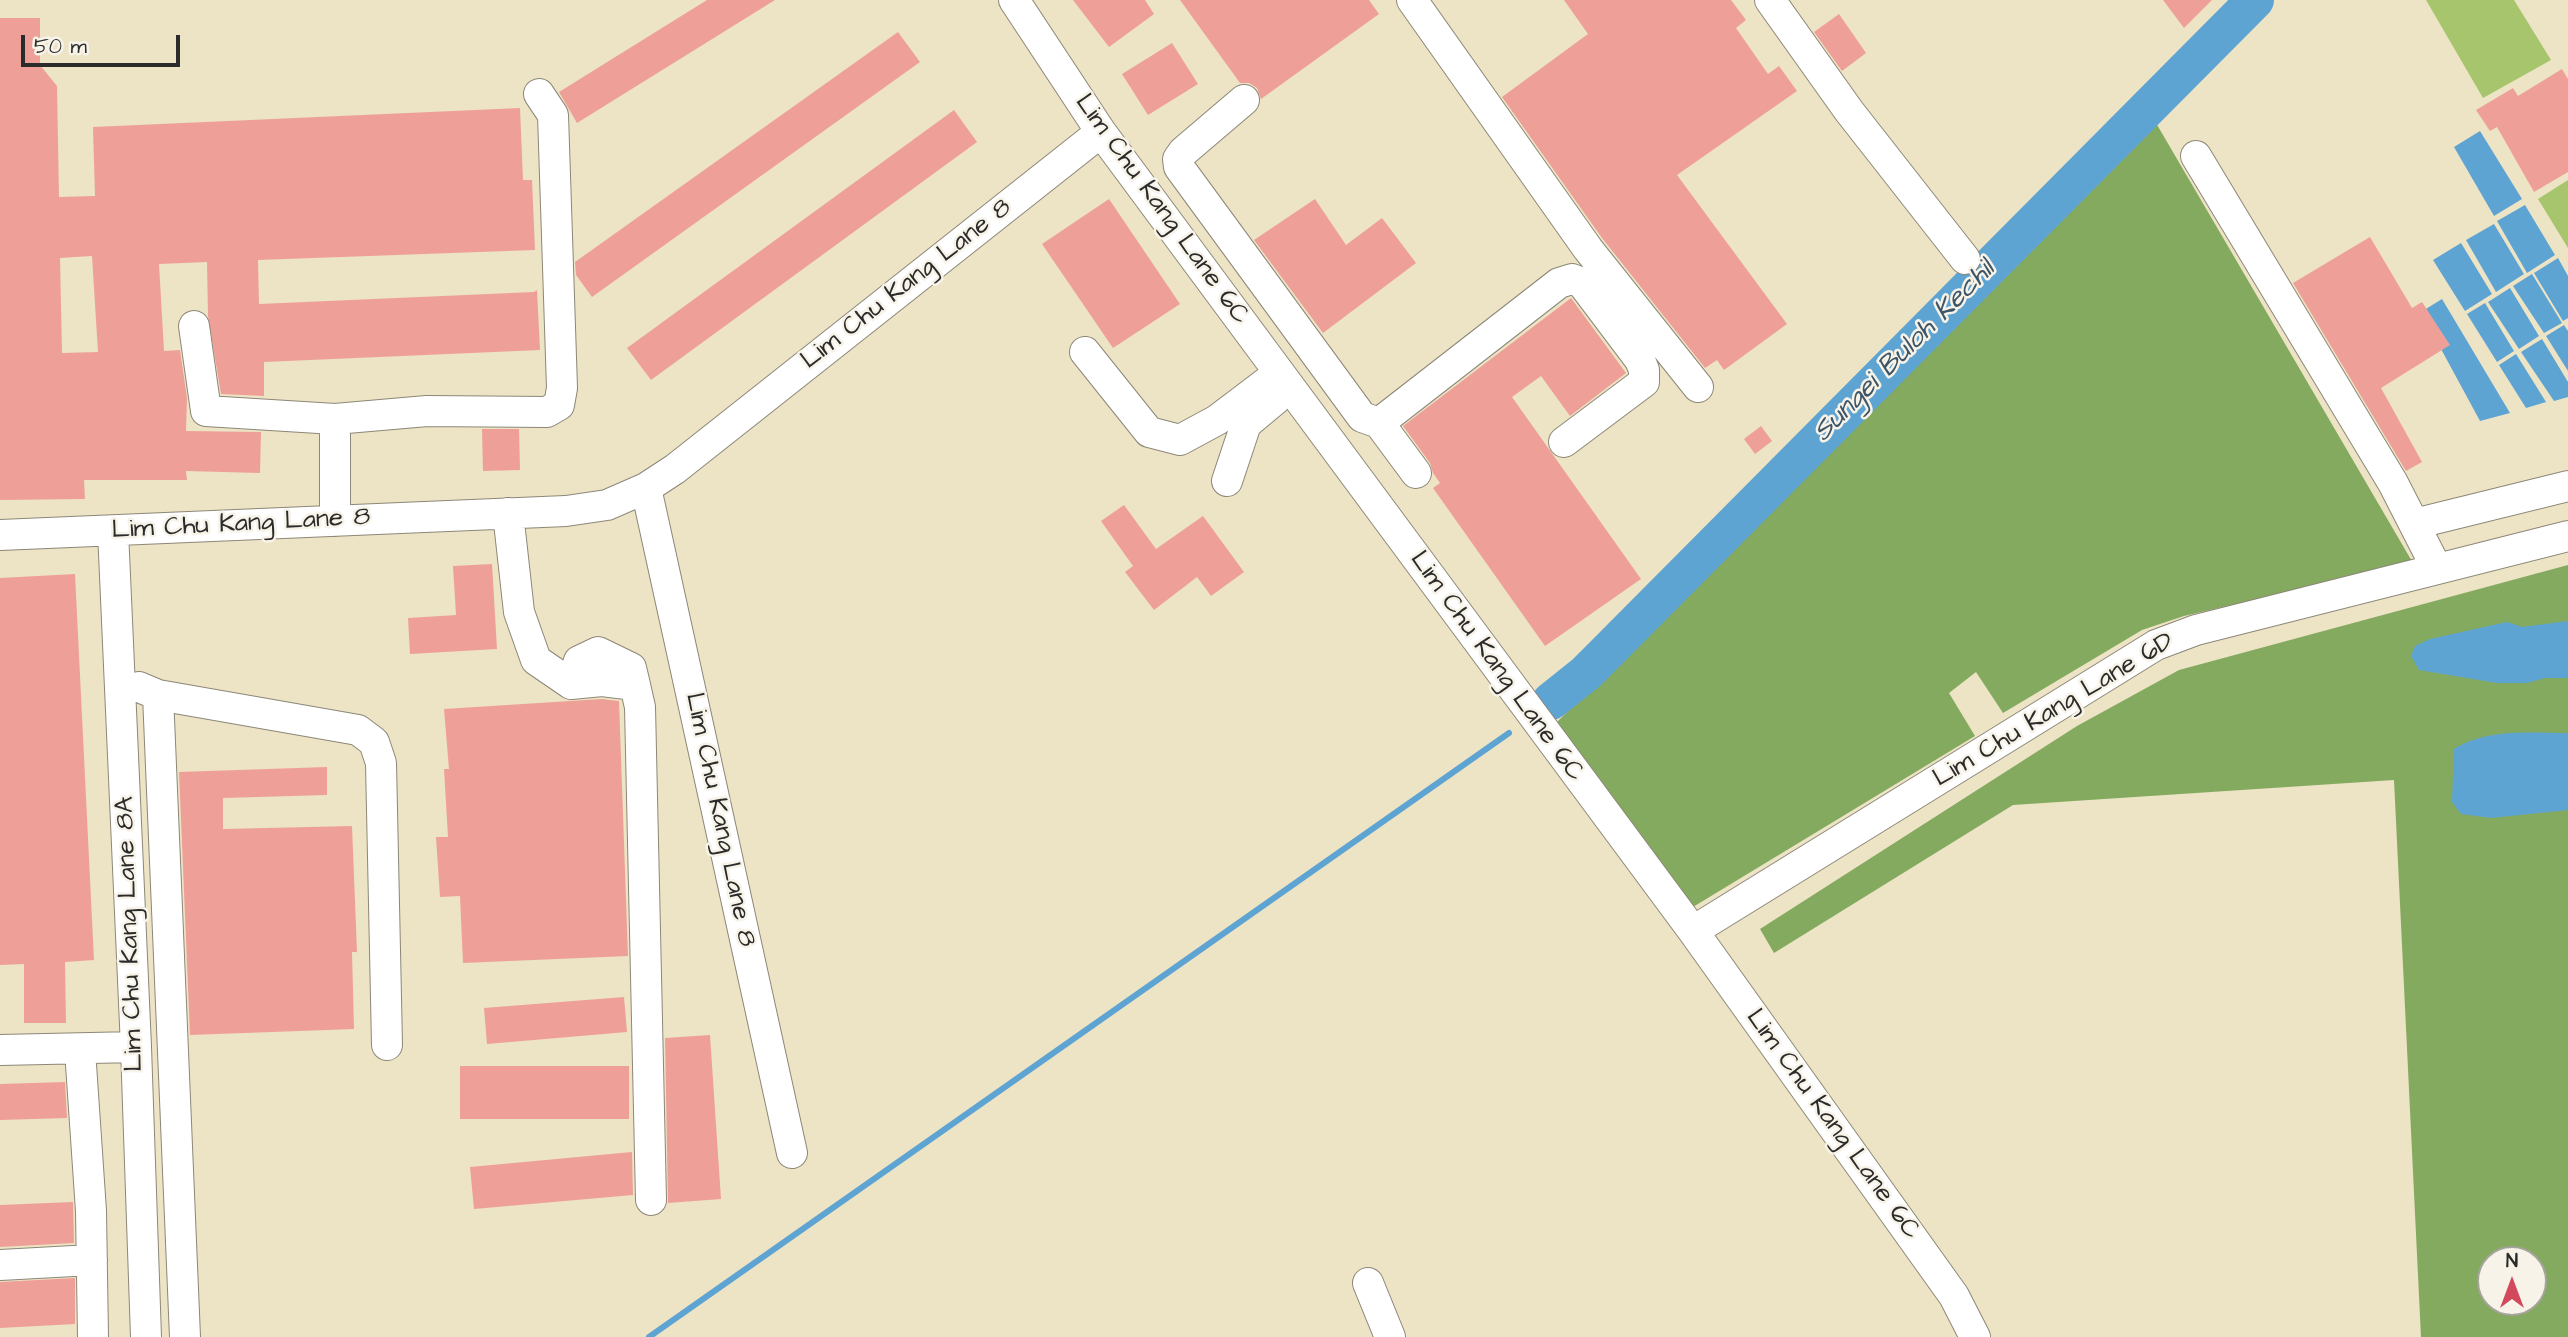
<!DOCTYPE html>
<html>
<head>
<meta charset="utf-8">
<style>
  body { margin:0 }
  #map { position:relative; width:2568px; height:1337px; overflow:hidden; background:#ede3c5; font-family:"Architects Daughter",sans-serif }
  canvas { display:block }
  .north { position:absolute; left:2477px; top:1246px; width:70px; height:70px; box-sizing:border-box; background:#f7f3e8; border:2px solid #a5a39c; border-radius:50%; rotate:0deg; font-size:19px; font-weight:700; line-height:28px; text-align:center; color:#2b2b2b }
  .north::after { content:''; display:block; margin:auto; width:24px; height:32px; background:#d1495b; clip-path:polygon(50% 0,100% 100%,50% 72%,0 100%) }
  .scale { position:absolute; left:21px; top:35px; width:159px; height:32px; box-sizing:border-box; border:4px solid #2b2b2b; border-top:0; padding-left:9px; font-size:21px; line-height:24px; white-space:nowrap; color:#2b2b2b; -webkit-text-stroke:5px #f7f3e8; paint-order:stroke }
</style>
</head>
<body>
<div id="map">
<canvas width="2568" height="1337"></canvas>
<div class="north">N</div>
<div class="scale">50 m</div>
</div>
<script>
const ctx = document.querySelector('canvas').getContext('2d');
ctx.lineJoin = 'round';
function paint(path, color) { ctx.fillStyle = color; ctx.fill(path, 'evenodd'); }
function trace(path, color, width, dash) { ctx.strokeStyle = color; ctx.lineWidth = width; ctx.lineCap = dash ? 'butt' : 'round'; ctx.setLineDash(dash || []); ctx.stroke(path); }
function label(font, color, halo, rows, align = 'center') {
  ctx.font = font + ' "Architects Daughter",sans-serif'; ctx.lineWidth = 5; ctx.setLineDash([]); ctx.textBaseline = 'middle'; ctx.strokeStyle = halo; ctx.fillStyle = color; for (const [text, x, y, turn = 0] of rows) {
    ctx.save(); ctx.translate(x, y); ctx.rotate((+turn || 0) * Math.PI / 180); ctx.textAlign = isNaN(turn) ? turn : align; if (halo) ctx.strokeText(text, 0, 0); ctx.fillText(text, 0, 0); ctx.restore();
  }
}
paint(new Path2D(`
  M2426,0H2514L2551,60L2483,98Z
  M2568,180V248L2538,199Z`), '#a6c56c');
paint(new Path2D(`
  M2156,123L2413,563L2184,616L2142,630L2003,713L1976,672L1949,693L1975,736L1688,910L1556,723Z
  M2568,565V1337H2421L2394,780L2013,805L1774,953L1760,929L2077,726L2179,670ZM2491,1260H2533V1302H2491Z`), '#84aa60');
paint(new Path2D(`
  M2480,131L2522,199L2494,216L2454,147Z
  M2525,205L2555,255L2527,273L2497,221Z
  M2494,224L2524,274L2496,292L2466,240Z
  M2461,243L2492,294L2465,311L2433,260Z
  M2558,258L2568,276V318L2563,321L2534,273Z
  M2532,274L2562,323L2544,333L2513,286Z
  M2510,288L2539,336L2519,349L2488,302Z
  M2442,299L2510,413L2480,421L2421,312Z
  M2485,303L2514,351L2497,362L2467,314Z
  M2564,325L2568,331V371L2546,336Z
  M2542,339L2568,382V397L2554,401L2521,352Z
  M2516,354L2546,402L2526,408L2499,365Z
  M2568,621V678H2545L2527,683H2497L2419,670L2411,656L2415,646L2430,639L2507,622L2522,627Z
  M2568,733V810L2491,818L2461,814L2452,802L2454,749C2487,728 2530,733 2568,733Z`), '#5ea4d3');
trace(new Path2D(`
  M649,1337L1509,733`), '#5ea4d3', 6);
trace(new Path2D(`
  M1551,701L1586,673L1610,649L2255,0`), '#5ea4d3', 38);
paint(new Path2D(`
  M707,0H775L577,123L559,92Z
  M1073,0H1145L1154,14L1109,47Z
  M1180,0H1369L1379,14L1261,99L1257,88L1249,83H1240Z
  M1564,0H1731L1746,20L1736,28L1768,74L1779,66L1797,91L1677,175L1787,324L1724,370L1717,360L1705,368L1602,238L1502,97L1588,34Z
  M2163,0H2212L2184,28Z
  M1839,14L1866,53L1842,71L1814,32Z
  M0,18H40V65L57,86L59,197L95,196L93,127L520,108L523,180H532L535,250L258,260L259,304L534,292L537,290L540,350L264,362V396L221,394L208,316L207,262L159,264L164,351L180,350L187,398L186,431L261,432L260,473L186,471L187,480H84L85,499L0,500ZM92,256L98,352L62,353L60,258Z
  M898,32L920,62L592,297L576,275L575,262Z
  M1172,43L1198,84L1148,115L1122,74Z
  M2562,69L2568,79V172L2534,192L2497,127L2490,131L2476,110L2513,88L2518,96Z
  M954,110L977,142L651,380L627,348Z
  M1109,199L1180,304L1113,348L1042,244Z
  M1315,199L1346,245L1382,218L1416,263L1323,333L1254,240Z
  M2370,237L2412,308L2422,302L2450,345L2381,388L2422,462L2406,471L2293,283Z
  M1571,298L1626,373L1570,416L1541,376L1512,397L1641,579L1545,646L1433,488L1440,483L1433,473L1430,463L1403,426Z
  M1761,426L1772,441L1755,454L1744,439Z
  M482,429H519L520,470L483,471Z
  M1124,505L1156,549L1203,516L1244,572L1211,596L1197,577L1154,610L1125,572L1133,566L1101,521Z
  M492,564L497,649L410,654L408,618L456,615L453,566Z
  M75,574L94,960L65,962L66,1023H24V964L0,965V578Z
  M602,699L619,701L628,956L463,963L460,896L440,897L436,837H448L444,769H449L444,709Z
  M327,767V795L223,798V829L352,826L357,952H352L354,1029L190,1035L179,772Z
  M624,997L627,1032L487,1044L484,1008Z
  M710,1035L721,1199L668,1203L665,1038Z
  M460,1066H629V1119H460Z
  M65,1082L67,1118L0,1120V1084Z
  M632,1152L633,1195L474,1209L470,1167Z
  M73,1202L74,1243L0,1247V1205Z
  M75,1278V1324L0,1328V1282Z`), '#eea098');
const minor = new Path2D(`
  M1014,0L1101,132L1693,931L1954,1296L1975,1337
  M1412,0L1588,249L1698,387
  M1770,0L1849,111L1965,259
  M1244,100L1183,152L1178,159L1179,167L1362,417L1379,423L1416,473
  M2196,156L2393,483L2437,569
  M194,326L206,411L335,419L427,411L547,412L559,405L562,388L553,115L539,94
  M1085,352L1149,432L1180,440L1217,420L1279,373
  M335,419V521
  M1379,423L1559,283L1572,279L1582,283L1640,360L1644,370V382L1564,442
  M1227,481L1246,424L1276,399
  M646,488L792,1153
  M508,513L519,612L536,660L571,684L602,681L635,685L640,707L651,1200
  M2414,524L2568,486
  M113,531L136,1047L146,1337
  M0,535L566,511L607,505L646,488L675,469L1101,132
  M571,684L579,661L598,652L631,668L635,685
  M139,687L158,695L358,730L374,742L381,763L387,1045
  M158,695L185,1337
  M1693,931L2156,645L2196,630L2568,536
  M0,1050L136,1047
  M80,1050L91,1211L93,1337
  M0,1265L92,1260
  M1368,1283L1390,1337`);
trace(minor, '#8c8778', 32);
trace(minor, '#fff', 30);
label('26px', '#2b2b2b', '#f7f3e8', [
  ["Lim Chu Kang Lane 6C",1161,210,54],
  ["Lim Chu Kang Lane 8",907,285,-38],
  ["Lim Chu Kang Lane 8",241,525,-3],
  ["Lim Chu Kang Lane 6C",1496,667,54],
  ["Lim Chu Kang Lane 6D",2054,711,-31],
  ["Lim Chu Kang Lane 8",719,820,78],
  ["Lim Chu Kang Lane 8A",131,934,-92],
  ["Lim Chu Kang Lane 6C",1832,1125,54]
]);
label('italic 28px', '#3d5566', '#f7f3e8', [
  ["Sungei Buloh Kechil",1905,352,-45]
]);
</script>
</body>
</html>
